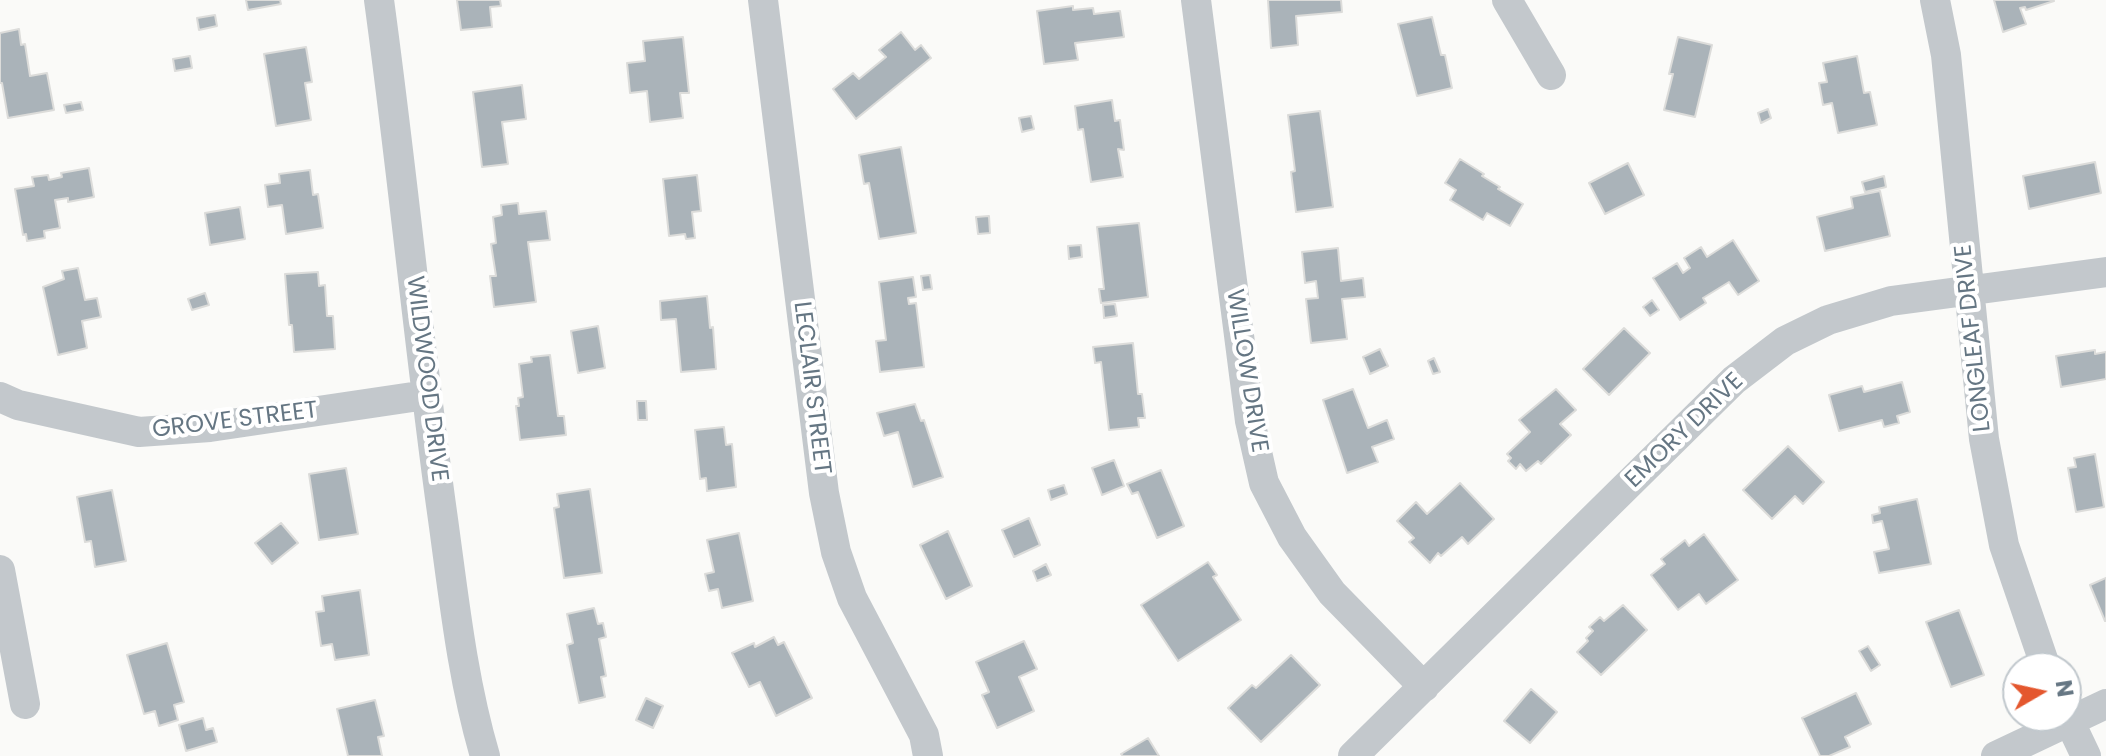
<!DOCTYPE html>
<html>
<head>
<meta charset="utf-8">
<style>
  body { margin:0 }
  #map { position:relative; width:2106px; height:756px; overflow:hidden; background:#fafaf8; font-family:Poppins,sans-serif }
  canvas { display:block }
  .north { position:absolute; left:2002px; top:652px; width:80px; height:80px; box-sizing:border-box; background:#fff; border:2px solid #c1c8cd; border-radius:50%; rotate:81deg; font-size:22px; font-weight:700; line-height:32px; text-align:center; color:#657683 }
  .north::after { content:''; display:block; margin:auto; width:28px; height:36px; background:#e4572e; clip-path:polygon(50% 0,100% 100%,50% 72%,0 100%) }
</style>
</head>
<body>
<div id="map">
<canvas width="2106" height="756"></canvas>
<div class="north">N</div>
</div>
<script>
const ctx = document.querySelector('canvas').getContext('2d');
ctx.lineJoin = 'round';
function paint(path, color) { ctx.fillStyle = color; ctx.fill(path, 'evenodd'); }
function trace(path, color, width, dash) { ctx.strokeStyle = color; ctx.lineWidth = width; ctx.lineCap = dash ? 'butt' : 'round'; ctx.setLineDash(dash || []); ctx.stroke(path); }
function label(font, color, halo, rows, align = 'center') {
  ctx.font = font + ' Poppins,sans-serif'; ctx.lineWidth = 8; ctx.setLineDash([]); ctx.textBaseline = 'middle'; ctx.strokeStyle = halo; ctx.fillStyle = color; for (const [text, x, y, turn = 0] of rows) {
    ctx.save(); ctx.translate(x, y); ctx.rotate((+turn || 0) * Math.PI / 180); ctx.textAlign = isNaN(turn) ? turn : align; if (halo) ctx.strokeText(text, 0, 0); ctx.fillText(text, 0, 0); ctx.restore();
  }
}
const building = new Path2D(`
  M246,0H280L281,4L248,10Z
  M457,0H500L501,6L490,7L492,27L461,30Z
  M1268,0H1341L1342,12L1296,16L1298,45L1271,48Z
  M1994,0H2053L2054,1L2026,10L2025,7L2020,8L2026,24L2003,32Z
  M1073,6V10L1093,8L1094,14L1120,11L1124,37L1075,43L1078,60L1044,64L1037,11Z
  M215,15L217,26L199,30L197,18Z
  M1432,17L1441,55H1445L1452,88L1417,96L1398,24Z
  M19,29L21,45L25,44L30,76L47,73L54,110L8,118L2,83H0V33Z
  M901,32L915,50L921,45L931,58L856,119L833,89L853,73L859,79L886,57L879,50Z
  M683,37L689,93H680L683,118L650,122L647,91L630,93L627,63L645,61L643,41Z
  M1678,37L1712,45L1695,117L1664,110L1673,74H1669Z
  M306,47L312,82L305,83L311,120L276,126L264,54Z
  M190,56L192,68L175,71L173,59Z
  M1857,56L1864,93L1870,92L1877,125L1838,133L1832,103L1823,105L1819,83L1827,82L1823,63Z
  M522,85L526,119L502,122L508,164L482,167L473,92Z
  M1112,100L1115,121L1120,120L1124,150L1118,149L1123,177L1091,182L1083,129L1078,130L1075,106Z
  M81,102L83,110L66,113L64,105Z
  M1768,109L1771,118L1761,123L1758,113Z
  M1320,111L1333,207L1296,212L1291,172L1295,171L1288,115Z
  M1031,116L1034,129L1022,132L1019,118Z
  M901,147L916,233L879,239L869,183L864,184L859,155Z
  M1460,159L1484,174L1482,176L1500,187L1498,189L1523,204L1510,226L1487,213L1483,220L1450,200L1456,190L1445,183Z
  M2095,162L2101,193L2029,209L2023,176Z
  M1628,163L1644,195L1605,214L1589,183Z
  M89,168L94,197L68,202V198L55,200L60,228L44,231L45,238L27,241L26,234L23,235L15,189L34,186L32,177L48,175L49,180L62,177L61,173Z
  M310,170L313,195L318,194L323,228L286,234L282,205L268,207L265,185L280,183L279,174Z
  M697,175L701,211L692,212L695,238L686,239L685,234L669,236L663,179Z
  M1884,176L1886,187L1865,192L1862,182Z
  M1880,191L1890,236L1825,251L1817,217L1853,208L1851,197Z
  M518,203L519,214L546,211L550,240L528,242L536,302L494,307L490,276H496L491,244L496,243L493,217L502,215L501,205Z
  M240,207L245,239L210,245L205,213Z
  M989,216L990,233L978,234L976,217Z
  M1139,223L1148,297L1101,303L1099,289H1104L1097,227Z
  M1733,240L1759,281L1738,295L1729,282L1703,298L1706,303L1680,320L1653,278L1677,263L1683,273L1690,268L1684,258L1701,247L1707,257Z
  M1081,245L1082,257L1069,259L1068,246Z
  M1338,248L1341,281L1363,278L1365,297L1342,299L1347,339L1311,343L1306,299L1318,298L1316,281L1305,283L1302,252Z
  M78,268L85,300L97,298L101,317L82,321L87,348L58,355L43,287L64,279L62,271Z
  M318,272L319,286L325,285L327,316H333L335,349L294,352L292,325H289L285,274Z
  M930,275L932,289L923,290L921,276Z
  M913,277L916,297L908,298L909,304L916,303L924,367L880,372L876,341L886,340L879,282Z
  M205,293L209,305L192,310L188,299Z
  M707,296L710,328L713,327L716,369L681,372L676,319L661,320L660,301Z
  M1652,300L1659,310L1650,316L1643,307Z
  M1115,304L1117,316L1104,318L1103,305Z
  M598,326L605,368L578,373L571,331Z
  M1624,328L1650,353L1609,395L1583,369Z
  M1133,343L1138,394H1142L1145,418H1138L1139,427L1109,430L1101,362L1095,363L1093,347Z
  M1380,349L1388,366L1370,374L1363,357Z
  M2095,350V354L2106,352V379L2061,387L2056,356Z
  M550,355L558,416H564L566,435L520,440L516,406H519L518,398L523,397L519,364L532,362L531,357Z
  M1434,358L1440,372L1433,374L1428,361Z
  M1902,382L1910,412L1897,416L1899,423L1884,427L1882,420L1839,431L1829,395L1862,386L1864,392Z
  M1353,389L1368,428L1387,420L1394,439L1372,447L1378,462L1347,473L1323,400Z
  M1556,389L1576,410L1560,424L1571,435L1541,464L1538,461L1526,471L1520,464L1516,469L1508,461L1511,458L1507,454L1530,432L1519,420Z
  M637,401H646L647,420H638Z
  M915,404L921,421L924,420L943,477L913,487L898,432L884,436L877,413Z
  M724,427L726,445L732,444L736,487L707,491L706,478L700,479L695,430Z
  M1788,446L1824,482L1803,504L1795,496L1772,519L1743,490Z
  M2095,454L2104,507L2076,512L2068,468L2076,467L2074,458Z
  M1114,460L1124,486L1102,495L1092,468Z
  M346,468L358,534L319,540L309,474Z
  M1161,470L1184,526L1157,538L1138,492L1132,494L1127,484Z
  M1460,483L1494,519L1468,544L1462,537L1441,556L1438,553L1430,563L1409,542L1414,538L1397,521L1416,502L1427,514Z
  M1064,485L1067,494L1051,500L1048,490Z
  M590,489L602,573L564,578L554,508L559,507L557,494Z
  M112,490L126,561L95,567L91,541L85,542L77,497Z
  M1917,499L1931,564L1879,573L1874,552L1889,549L1882,521L1873,523L1872,515L1880,513L1879,507Z
  M1029,518L1040,545L1014,557L1002,530Z
  M281,523L298,543L272,564L255,543Z
  M948,531L972,586L946,599L920,545Z
  M739,533L753,601L722,608L718,589L709,591L705,574L714,572L707,540Z
  M1704,534L1738,580L1706,604L1699,594L1678,610L1651,575L1665,564L1661,559L1685,540L1689,546Z
  M1208,562L1217,575L1213,577L1241,620L1178,661L1141,605Z
  M1046,564L1051,575L1037,581L1033,571Z
  M2106,578V621H2105L2090,585Z
  M360,590L369,655L335,660L332,644L321,646L316,612L324,611L322,596Z
  M1623,605L1647,630L1601,675L1577,652L1588,641L1586,638L1593,631L1589,627L1600,617L1604,621Z
  M594,608L598,624L603,623L606,637L599,639L606,676L601,677L605,697L579,703L567,645L573,643L567,614Z
  M1959,610L1984,675L1951,687L1926,622Z
  M774,637L778,645L784,642L812,698L776,716L760,682L749,687L732,653L754,643L755,647Z
  M1024,641L1037,669L1019,677L1034,711L997,728L982,695L989,692L976,662Z
  M167,643L184,702L174,705L178,720L159,726L155,711L144,714L127,655Z
  M1868,646L1880,665L1871,671L1859,651Z
  M1291,655L1320,685L1261,742L1228,708L1252,685L1256,688Z
  M1531,689L1557,712L1530,743L1504,721Z
  M1856,693L1871,724L1845,737L1850,747L1829,756H1820L1802,718Z
  M646,698L663,706L653,728L636,720Z
  M375,700L384,736L378,737L382,756H348L337,709Z
  M203,718L206,730L213,728L217,742L186,751L179,725Z
  M1148,738L1159,756H1123L1121,754Z`);
paint(building, '#aab3b9');
trace(building, '#dcdcda', 2);
trace(new Path2D(`
  M379,0C402,168 418,337 441,505C453,589 461,675 485,756
  M763,0L824,493L836,552L852,598L924,735L928,756
  M1196,0L1250,421L1264,483L1292,537L1332,593L1424,687
  M1507,0L1551,75
  M1935,0L1946,55L1984,439L2004,545L2046,668
  M0,397L18,405L139,432L210,427L426,395
  M0,570L25,704
  M2066,714L2086,756
  M1353,756L1734,380L1785,341L1828,320L1891,301L2106,272
  M1996,756L2106,704`), '#c3c8cc', 30);
label('24px', '#657683', '#fff', [
  ["LONGLEAF DRIVE",1974,338,-96],
  ["WILLOW DRIVE",1246,371,81],
  ["WILDWOOD DRIVE",426,379,83],
  ["LECLAIR STREET",811,388,83],
  ["GROVE STREET",235,421,-7],
  ["EMORY DRIVE",1685,431,-44]
]);
</script>
</body>
</html>
